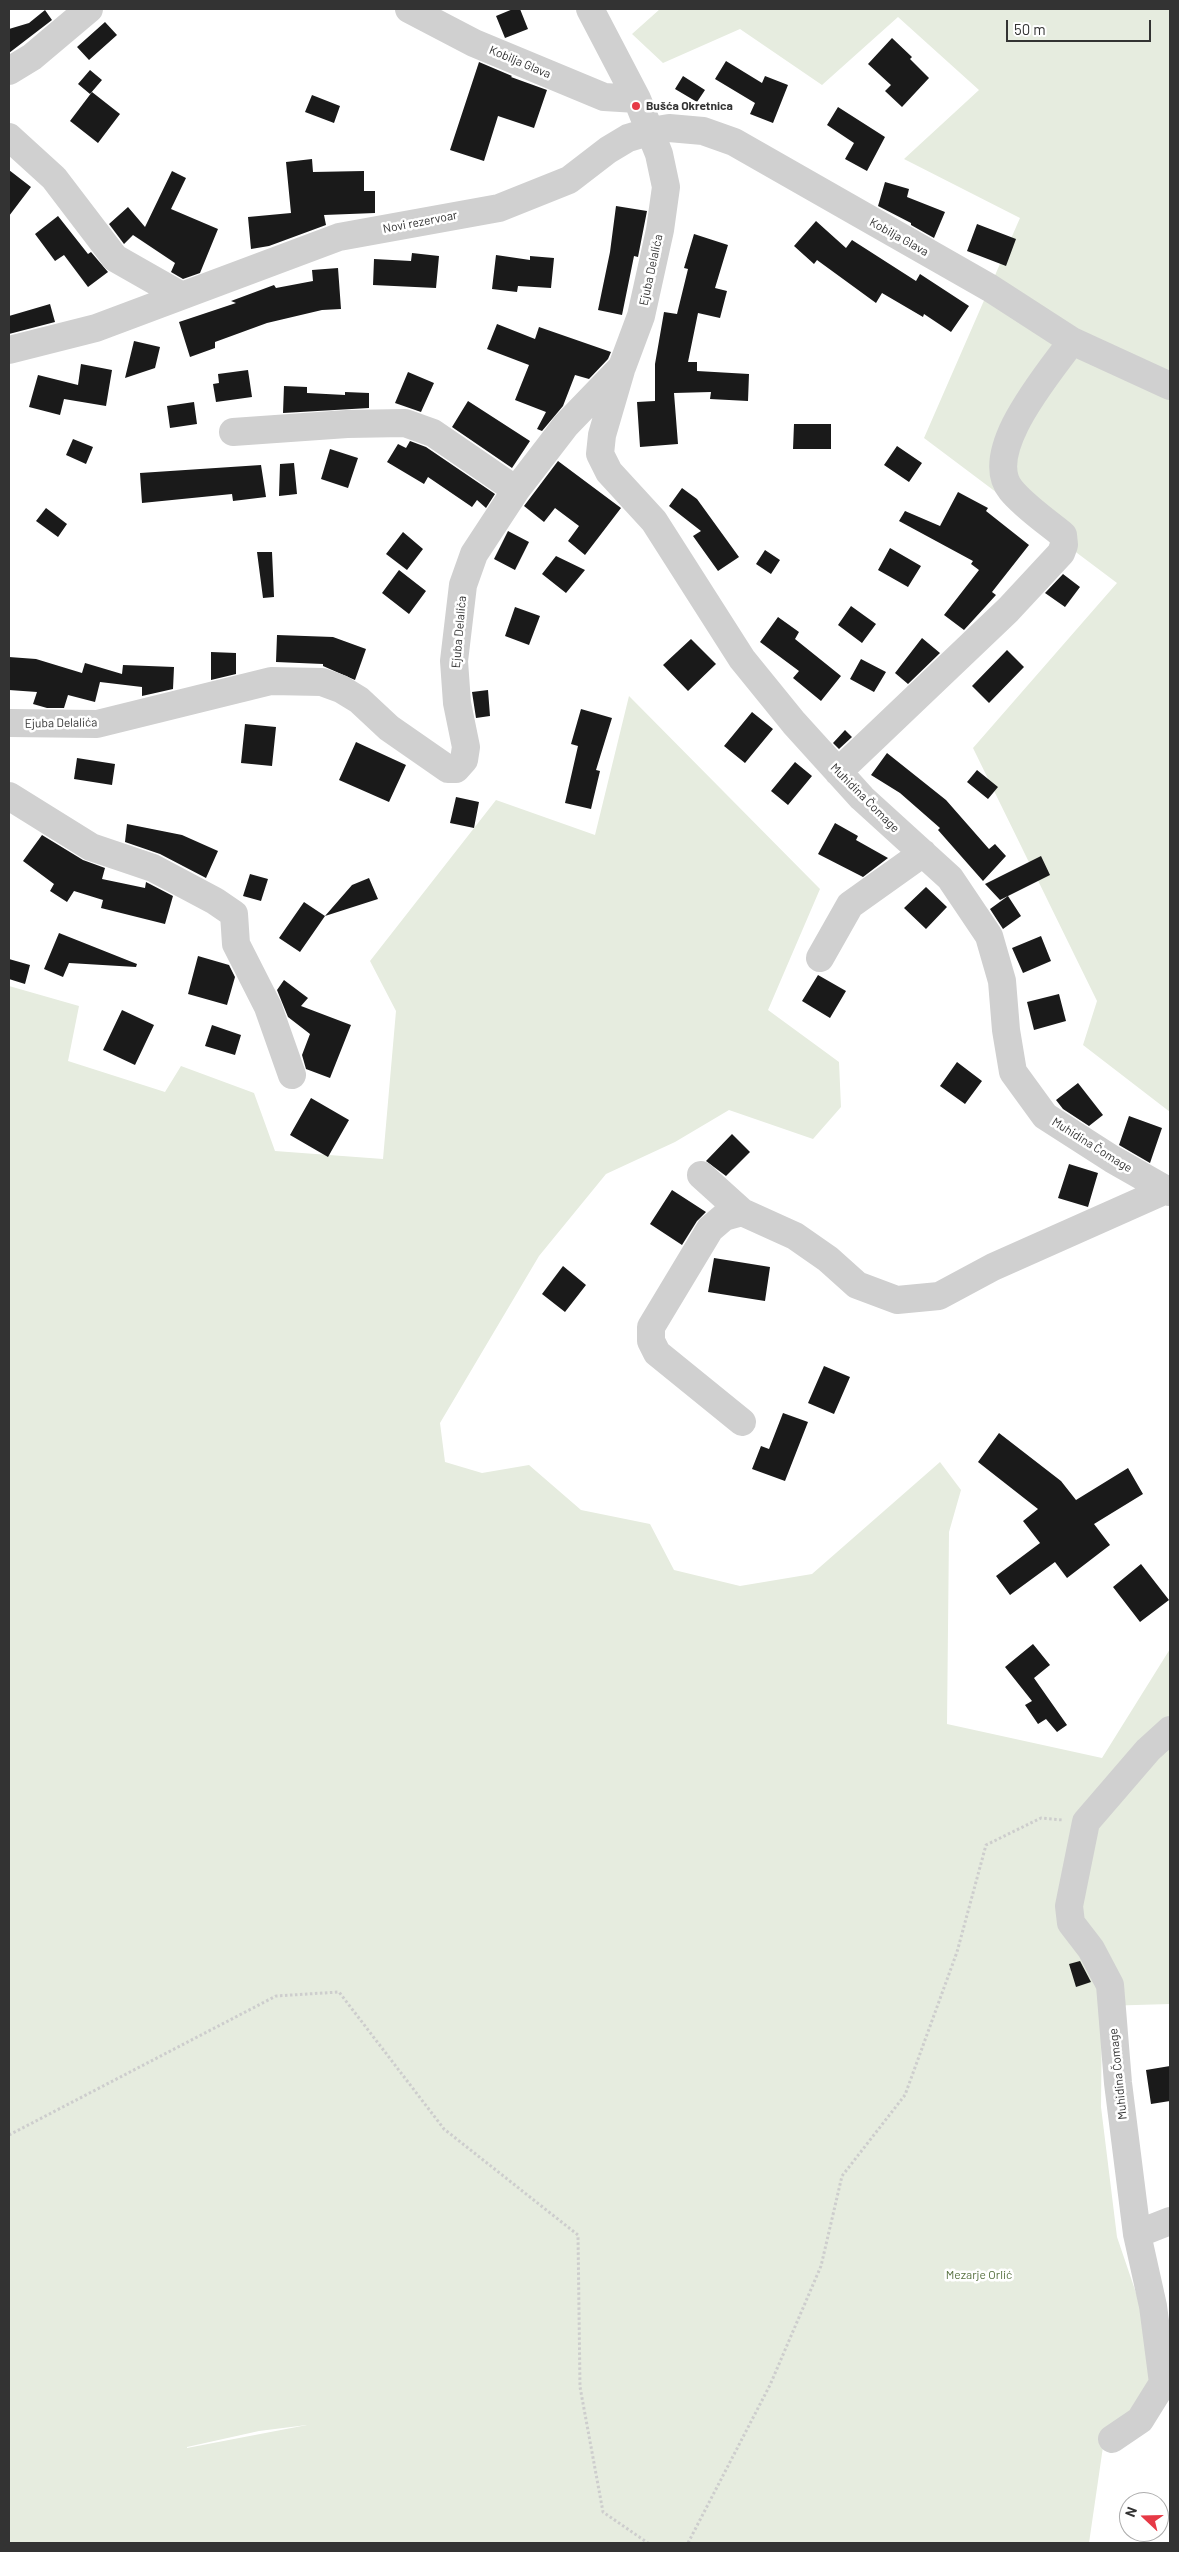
<!DOCTYPE html>
<html>
<head>
<meta charset="utf-8">
<style>
  body { margin:0 }
  #map { position:relative; width:1179px; height:2552px; overflow:hidden; background:#fff; font-family:Barlow,sans-serif }
  canvas { display:block }
  .frame { position:absolute; inset:0; border:10px solid #333; pointer-events:none }
  .north { position:absolute; left:1119px; top:2492px; width:50px; height:50px; box-sizing:border-box; background:#fff; border:1px solid #adadad; border-radius:50%; rotate:291deg; font-size:14px; font-weight:700; line-height:20px; text-align:center; color:#333 }
  .north::after { content:''; display:block; margin:auto; width:18px; height:22px; background:#e63946; clip-path:polygon(50% 0,100% 100%,50% 72%,0 100%) }
  .scale { position:absolute; left:1006px; top:20px; width:145px; height:22px; box-sizing:border-box; border:2px solid #333; border-top:0; padding-left:6px; font-size:15px; line-height:18px; white-space:nowrap; color:#333; -webkit-text-stroke:4px #fff; paint-order:stroke }
</style>
</head>
<body>
<div id="map">
<canvas width="1179" height="2552"></canvas>
<div class="frame"></div>
<div class="north">N</div>
<div class="scale">50 m</div>
</div>
<script>
const ctx = document.querySelector('canvas').getContext('2d');
ctx.lineJoin = 'round';
function paint(path, color) { ctx.fillStyle = color; ctx.fill(path, 'evenodd'); }
function trace(path, color, width, dash) { ctx.strokeStyle = color; ctx.lineWidth = width; ctx.lineCap = dash ? 'butt' : 'round'; ctx.setLineDash(dash || []); ctx.stroke(path); }
function label(font, color, halo, rows, align = 'center') {
  ctx.font = font + ' Barlow,sans-serif'; ctx.lineWidth = 5; ctx.setLineDash([]); ctx.textBaseline = 'middle'; ctx.strokeStyle = halo; ctx.fillStyle = color; for (const [text, x, y, turn = 0] of rows) {
    ctx.save(); ctx.translate(x, y); ctx.rotate((+turn || 0) * Math.PI / 180); ctx.textAlign = isNaN(turn) ? turn : align; if (halo) ctx.strokeText(text, 0, 0); ctx.fillText(text, 0, 0); ctx.restore();
  }
}
paint(new Path2D(`
  M660,9H1170V1112L1083,1045L1097,1001L973,748L1117,583L924,438L1020,218L904,159L979,90L898,17L822,85L740,29L663,63L632,34Z
  M629,696L820,889L768,1010L839,1062L841,1107L813,1139L729,1110L675,1142L606,1174L539,1256L440,1423L445,1462L482,1473L529,1465L581,1510L650,1524L674,1570L740,1586L812,1574L940,1462L961,1490L949,1532L947,1724L1102,1758L1170,1649V2004L1102,2006L1101,2107L1117,2237L1150,2334L1149,2397L1105,2433L1089,2543H9V986L79,1006L68,1061L165,1092L181,1066L254,1093L275,1151L383,1159L396,1011L370,961L496,800L595,835ZM307,2425L187,2448V2447L259,2431Z`), '#e6ecdf');
paint(new Path2D(`
  M513,9H520L528,29L505,38L496,16Z
  M45,10L52,20L9,53V29L29,23Z
  M105,22L117,35L89,60L77,47Z
  M892,38L912,57L910,59L929,78L902,107L885,91L891,85L868,64Z
  M726,61L762,83L765,76L788,85L773,123L750,114L755,103L715,79Z
  M479,62L512,76L511,77L547,90L534,128L498,116L484,161L450,150Z
  M90,70L102,80L90,94L78,84Z
  M683,76L705,90L697,102L675,89Z
  M92,92L120,114L98,143L70,121Z
  M312,95L340,106L334,123L305,112Z
  M838,107L885,137L867,171L845,159L854,143L827,125Z
  M312,159L313,172L364,171V191H375V213L324,215L326,225L269,246L251,249L248,217L291,213L286,162Z
  M9,170L31,187L9,216Z
  M172,171L186,178L171,209L218,229L200,273L183,279L171,272L175,263L133,235L124,244L109,224L128,207L145,227Z
  M885,182L909,189L907,197L945,212L934,238L911,225V223L878,206Z
  M616,206L647,211L638,257L634,256L622,315L598,310L610,252Z
  M58,216L88,254L91,252L108,272L88,287L64,255L55,261L35,234Z
  M816,221L846,248L852,240L916,281L920,274L969,306L951,332L924,314L923,317L882,293L876,303L817,260L814,264L794,246Z
  M977,224L1016,239L1006,266L967,251Z
  M694,234L728,245L715,288L727,291L720,318L698,313L688,362H697V371L749,374L748,401L710,399L711,392L674,393L678,444L640,447L637,402L655,401V364L664,312L677,314L688,269L684,268Z
  M412,253L439,256L436,288L373,285L374,259L411,261Z
  M496,255L530,260V256L554,258L551,288L518,286L517,292L492,289Z
  M338,268L341,309L322,310L267,323L215,342V348L190,357L179,322L236,303L231,301L274,285L276,288L313,281L312,270Z
  M50,304L55,322L9,334V316Z
  M497,324L535,339L539,327L611,352L608,359L589,379L575,375L563,406L542,431L537,429L546,412L515,400L529,365L487,349Z
  M134,341L160,347L155,368L125,378Z
  M81,364L112,370L106,406L64,399L60,415L29,407L38,375L78,385Z
  M248,370L252,397L216,402L213,384L219,383L218,374Z
  M408,372L434,383L421,412L395,403Z
  M284,386L307,387V393L345,395V392L369,393V408L283,413Z
  M468,401L530,441L512,468L452,427Z
  M194,402L197,424L170,428L167,406Z
  M794,424H831V449H793Z
  M73,439L93,447L86,464L66,455Z
  M410,441L426,447L495,494L486,508L477,500L472,507L428,477L424,484L387,462L398,444L406,448Z
  M897,446L922,463L909,482L884,465Z
  M330,449L358,458L348,488L321,479Z
  M558,461L621,508L585,555L568,541L579,526L555,508L544,522L524,506Z
  M294,463L297,494L279,496L280,464Z
  M261,465L266,497L233,501L232,494L142,503L140,473Z
  M682,488L697,499L739,557L718,571L693,536L701,531L669,506Z
  M958,492L988,508L986,511L1029,545L992,592L996,595L964,630L944,615L979,570L971,564L973,561L899,521L905,511L940,526Z
  M46,508L67,524L58,537L36,521Z
  M508,531L529,542L515,570L494,559Z
  M403,532L423,549L407,570L386,554Z
  M890,548L921,566L908,587L878,570Z
  M765,550L780,560L771,574L756,564Z
  M257,552H272L274,597L263,598Z
  M556,556L585,570L566,593L542,574Z
  M399,570L426,591L409,614L382,593Z
  M1063,574L1080,587L1065,607L1045,593Z
  M851,606L876,624L862,643L838,625Z
  M515,607L540,616L529,645L505,636Z
  M778,617L799,632L795,639L841,676L821,701L793,678L799,671L760,642Z
  M277,635L333,637L366,649L355,680L323,666V664L276,662Z
  M922,638L940,653L908,684L895,673Z
  M691,639L716,664L688,691L663,665Z
  M1007,650L1024,667L989,703L972,686Z
  M211,652L236,653V674L211,680Z
  M9,657L36,659L82,673L85,663L122,674L123,665L174,667L173,689L142,696V687L100,682L95,702L68,695L64,708H47L33,704L37,692L9,690Z
  M861,659L886,672L874,692L850,679Z
  M488,690L490,716L476,718L472,692Z
  M581,709L612,718L596,770L600,771L591,809L565,803L578,746L571,744Z
  M752,712L773,729L745,763L724,746Z
  M245,724L276,727L272,766L241,763Z
  M845,730L852,737L839,749L833,743Z
  M356,742L406,765L389,802L339,780Z
  M887,753L946,800L989,849L995,844L1006,856L983,881L938,830L940,828L900,793L871,775Z
  M77,758L115,764L112,785L74,779Z
  M795,762L812,776L788,805L771,791Z
  M977,770L998,787L988,799L967,782Z
  M456,797L479,802L474,828L450,823Z
  M835,823L858,836L856,840L888,858L863,877L818,854Z
  M127,824L182,835L218,851L206,878L160,854L125,842Z
  M42,835L83,860L105,868L102,879L145,888L146,882L173,896L165,924L101,908L103,900L74,891L67,902L50,891L54,884L23,861Z
  M1041,856L1050,875L1000,900L985,884Z
  M250,874L268,879L261,901L243,896Z
  M369,878L378,899L325,916L352,885Z
  M926,887L947,907L926,929L904,908Z
  M1008,896L1021,916L1003,929L990,909Z
  M304,902L325,916L300,952L279,938Z
  M59,933L137,964L136,967L69,963L63,977L44,969Z
  M1041,936L1051,961L1023,973L1012,948Z
  M198,956L229,965L235,977L227,1005L188,994Z
  M9,959L30,965L25,984L9,979Z
  M818,975L846,991L830,1018L802,1001Z
  M284,980L308,998L301,1006L351,1025L330,1078L306,1069L302,1055L310,1034L288,1017L277,990Z
  M1059,994L1066,1021L1034,1030L1027,1002Z
  M122,1010L154,1025L135,1065L103,1050Z
  M212,1025L241,1035L235,1055L205,1046Z
  M957,1062L982,1081L965,1104L940,1086Z
  M1078,1083L1103,1115L1089,1126L1063,1109L1056,1100Z
  M311,1098L349,1120L328,1157L290,1135Z
  M1129,1116L1162,1128L1150,1163L1119,1145Z
  M732,1134L750,1152L726,1176L706,1161Z
  M1069,1164L1098,1173L1088,1207L1058,1198Z
  M672,1190L706,1212L697,1221L682,1245L650,1224Z
  M714,1258L770,1267L765,1301L708,1292Z
  M563,1266L586,1285L565,1312L542,1294Z
  M824,1366L850,1377L834,1414L808,1403Z
  M783,1413L808,1422L785,1481L752,1469L761,1446L769,1449Z
  M999,1433L1061,1481L1076,1500L1128,1468L1143,1494L1094,1524L1110,1545L1067,1578L1055,1562L1010,1595L996,1576L1040,1543L1023,1521L1038,1509L978,1462Z
  M1141,1564L1169,1600L1140,1622L1113,1587Z
  M1033,1644L1050,1665L1034,1678L1067,1725L1057,1732L1046,1719L1038,1724L1025,1705L1032,1701L1005,1667Z
  M1080,1961L1091,1982L1076,1987L1069,1964Z
  M1170,2066V2101L1151,2104L1146,2070Z`), '#1a1a1a');
trace(new Path2D(`
  M9,2135L276,1996L339,1992L444,2129L578,2235L580,2387L603,2512L648,2543
  M688,2543L770,2385L821,2266L842,2176L905,2095L957,1952L986,1845L1041,1818L1063,1820`), '#cdcdcd', 3, [2.5, 2.5]);
trace(new Path2D(`
  M409,9L474,43L604,97L637,99
  M9,71L32,57L89,9
  M9,137L54,178L115,258L180,295
  M9,350L96,328L339,237L499,208L569,180L608,150L628,138L651,131L669,128L703,131L734,142L990,288L1072,341L1170,386
  M621,370L602,435L600,454L609,472L654,521L742,659L794,723L862,798L950,878L989,936L1002,981L1006,1030L1013,1072L1045,1116L1112,1159L1170,1192
  M233,432L347,424L405,423L433,433L516,490
  M9,723L97,724L271,681L322,682L341,689L359,700L389,728L448,769H456L464,760L466,747L457,703L454,661L463,585L474,554L516,490L566,425L622,367L641,316L660,230L666,187L659,154L637,99L590,9
  M838,772L1008,610L1061,553L1064,545L1063,535C1046,521 1025,507 1011,490C980,452 1050,372 1072,341
  M9,796L91,847L153,868L215,901L234,914L236,944L268,1007L292,1075
  M820,958L850,905L923,853
  M701,1175L742,1212L795,1236L828,1259L857,1285L897,1300L939,1296L993,1267L1166,1190
  M742,1422L657,1353L651,1341V1327L710,1229L724,1217L742,1212
  M1137,2234L1170,2221
  M1112,2439L1140,2420L1163,2383L1153,2306L1137,2234L1118,2083L1110,1985L1091,1949L1071,1923L1069,1906L1086,1822L1148,1750L1170,1730`), '#d0d0d0', 28);
for (const [x, y, r, color] of [
  [636,106,5,"#e63946"]
]) { const dot = new Path2D(); dot.arc(x, y, r, 0, 2 * Math.PI); ctx.fillStyle = color; ctx.fill(dot); trace(dot, '#fff', 2); }
label('12px', '#333', '#fff', [
  ["Kobilja Glava",520,62,23],
  ["Novi rezervoar",420,222,-11],
  ["Kobilja Glava",899,237,29],
  ["Ejuba Delalića",651,270,-78],
  ["Ejuba Delalića",459,632,-85],
  ["Ejuba Delalića",61,723,-1],
  ["Muhidina Čomage",865,798,45],
  ["Muhidina Čomage",1092,1145,32],
  ["Muhidina Čomage",1118,2074,-96]
]);
label('bold 12px', '#333', '#fff', [
  ["Bušća Okretnica",646,106]
], 'left');
label('12px', '#56703f', '#fff', [
  ["Mezarje Orlić",979,2275]
]);
</script>
</body>
</html>
